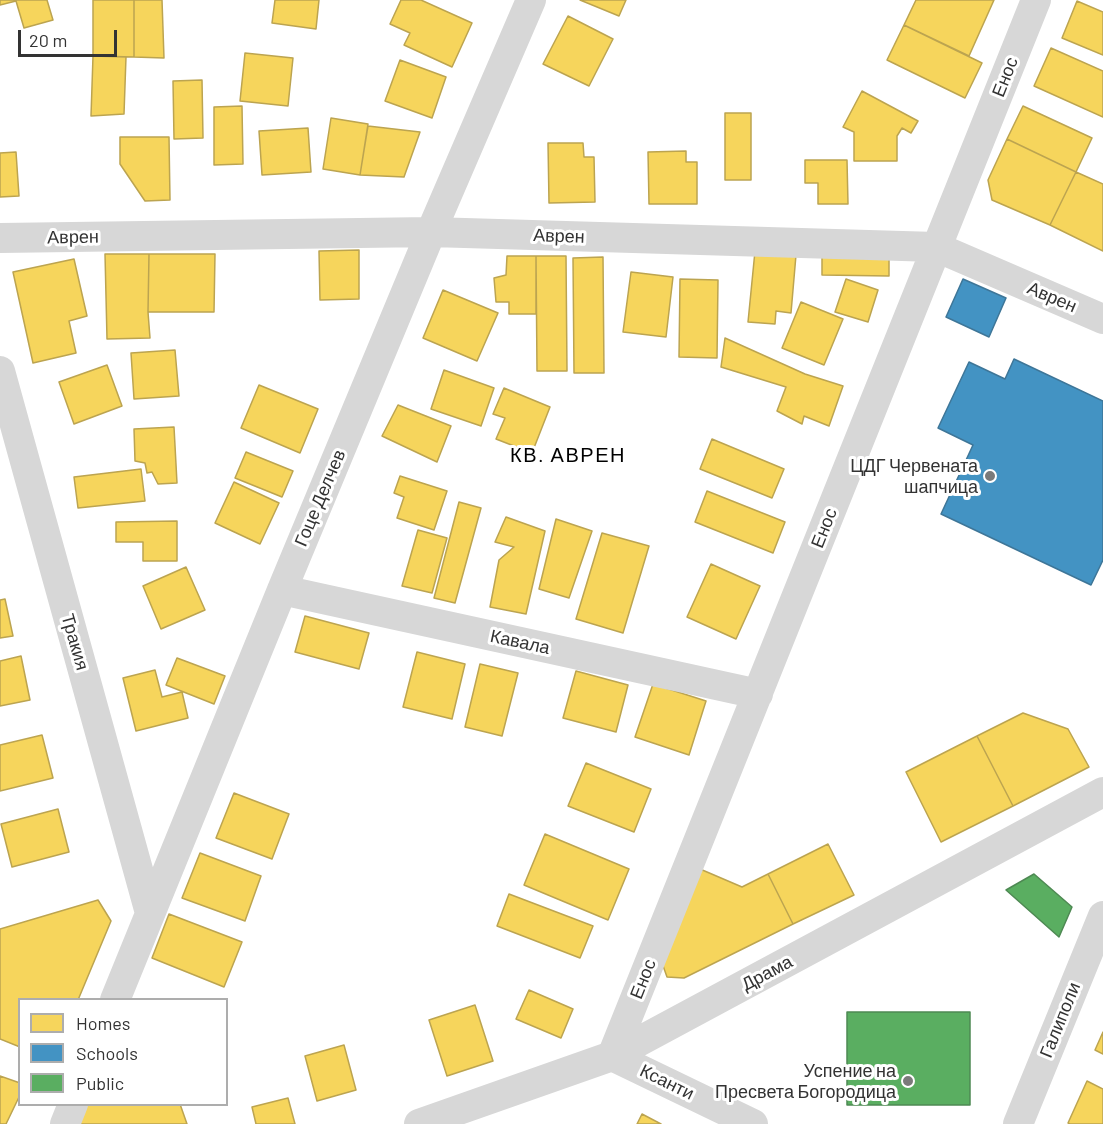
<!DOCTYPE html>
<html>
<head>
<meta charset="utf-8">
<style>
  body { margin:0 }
  #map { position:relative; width:1103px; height:1124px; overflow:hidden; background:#fff; font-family:Barlow,sans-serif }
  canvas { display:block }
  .legend { position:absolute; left:18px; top:998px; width:210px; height:108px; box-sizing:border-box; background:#fff; border:2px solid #adadad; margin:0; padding:8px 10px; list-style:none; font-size:18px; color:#333 }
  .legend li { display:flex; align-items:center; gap:12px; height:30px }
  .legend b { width:30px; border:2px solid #adadad }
  .scale { position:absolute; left:18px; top:30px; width:99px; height:27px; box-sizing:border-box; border:3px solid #333; border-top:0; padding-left:8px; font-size:18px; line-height:21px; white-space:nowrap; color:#333; -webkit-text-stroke:4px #fff; paint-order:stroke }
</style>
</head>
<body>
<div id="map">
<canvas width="1103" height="1124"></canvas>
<ul class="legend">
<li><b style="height:16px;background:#f6d55c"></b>Homes</li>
<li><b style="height:16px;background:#4393c3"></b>Schools</li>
<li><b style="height:16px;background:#5aae61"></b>Public</li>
</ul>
<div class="scale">20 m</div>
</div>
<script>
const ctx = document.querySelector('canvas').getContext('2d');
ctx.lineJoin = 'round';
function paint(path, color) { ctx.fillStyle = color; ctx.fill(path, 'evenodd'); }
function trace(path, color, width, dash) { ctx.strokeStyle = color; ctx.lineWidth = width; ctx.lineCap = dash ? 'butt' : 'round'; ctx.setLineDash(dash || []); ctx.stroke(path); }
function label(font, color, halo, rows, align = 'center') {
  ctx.font = font + ' Barlow,sans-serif'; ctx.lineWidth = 6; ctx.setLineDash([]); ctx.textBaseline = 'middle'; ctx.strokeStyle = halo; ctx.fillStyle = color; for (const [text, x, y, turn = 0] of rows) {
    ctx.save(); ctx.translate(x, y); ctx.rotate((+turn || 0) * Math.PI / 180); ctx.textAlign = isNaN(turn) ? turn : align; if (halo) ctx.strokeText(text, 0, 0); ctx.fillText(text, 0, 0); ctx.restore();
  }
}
const homes = new Path2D(`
  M0,0H47L53,20L24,28L16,1L0,5Z
  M93,0H134V57L93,56Z
  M134,0H162L164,58L134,57Z
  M275,0H319L316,29L272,23Z
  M401,0H421L472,23L452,67L404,45L410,33L390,24Z
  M580,0H626L619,16Z
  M916,0H994L969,56L904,25Z
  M1077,1L1103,12V55L1062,38Z
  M568,16L613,39L589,86L543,64Z
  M904,25L982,63L965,98L887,60Z
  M1051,48L1103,71V117L1034,86Z
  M245,53L293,58L288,106L240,101Z
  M93,56L126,57L124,114L91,116Z
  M400,60L446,77L432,118L385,101Z
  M202,80L203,138L174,139L173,81Z
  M862,91L918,121L911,133L902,128L897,136V161H854V132L843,127Z
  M242,106L243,164L214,165V107Z
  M1023,106L1092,138L1076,172L1007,139Z
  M725,113H751V180H725Z
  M331,118L368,124L360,175L323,169Z
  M368,126L420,132L404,177L360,175Z
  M308,128L311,172L262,175L259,131Z
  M120,137H169L170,200L145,201L120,164Z
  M1007,139L1076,172L1050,225L992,200L988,180Z
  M548,143H583L584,157H594L595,202L549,203Z
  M686,151V162H697V204H649L648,152Z
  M16,152L19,196L0,197V153Z
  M805,160H847L848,204H818V183H805Z
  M1076,172L1103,184V251L1050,225Z
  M359,250V299L320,300L319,251Z
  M755,251L796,255L791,313L776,311L775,324L748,322Z
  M822,252H889V276L822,275Z
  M105,254H149L148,312L150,338L107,339Z
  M149,254H215L214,312H148Z
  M507,256H536V314H509V302H496L494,278L506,275Z
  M536,256H566L567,371H537Z
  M603,257L604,373H574L573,258Z
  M74,259L87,316L69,321L76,353L33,363L13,272Z
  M631,272L673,277L666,337L623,332Z
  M680,279L718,280L717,358L679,357Z
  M846,279L878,290L868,322L835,312Z
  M443,290L498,313L477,361L423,338Z
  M801,302L843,319L824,365L782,348Z
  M725,338L805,374L843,386L829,426L804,416L802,424L777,411L786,387L721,367Z
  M175,350L179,396L134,399L131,353Z
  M107,365L122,406L74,424L59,382Z
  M444,370L494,388L481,426L431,409Z
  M259,385L318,409L300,453L241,428Z
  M504,388L550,407L532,453L496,439L505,418L493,414Z
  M398,405L451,426L437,462L382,436Z
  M174,427L177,483L158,484L152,472L147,473L145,463L135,461L134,429Z
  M712,439L784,469L772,498L700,469Z
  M246,452L293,471L282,497L235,478Z
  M141,469L145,501L78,508L74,477Z
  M400,476L447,491L434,530L397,518L404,497L394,493Z
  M234,482L279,503L260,544L215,523Z
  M707,491L785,522L773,553L695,522Z
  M459,502L481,508L455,603L434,598Z
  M506,517L545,531L526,614L490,607L499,560L514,547L495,542Z
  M556,519L592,531L569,598L539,589Z
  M177,521V561H143V542H116V522Z
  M418,530L447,538L432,593L402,586Z
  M602,533L649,546L623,633L576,619Z
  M711,564L760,586L736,639L687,617Z
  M186,567L205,610L161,629L143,586Z
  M5,599L13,636L0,638V600Z
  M305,616L369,633L359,669L295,652Z
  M417,652L465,664L452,719L403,707Z
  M21,656L30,700L0,706V661Z
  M177,658L225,676L214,704L166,685Z
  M480,664L518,673L502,736L465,727Z
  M155,670L162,697L182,692L188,718L136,731L123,678Z
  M576,671L628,685L616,732L563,718Z
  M653,684L706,701L689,755L635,737Z
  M1023,713L1068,729L1089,767L1013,806L977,736Z
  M42,735L53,778L0,791V745Z
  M977,736L1013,806L941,842L906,772Z
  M586,763L651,789L634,832L568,806Z
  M234,793L289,814L272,859L216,838Z
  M58,809L69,852L12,867L1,824Z
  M545,834L629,869L608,920L524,885Z
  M828,844L854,895L793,924L768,874Z
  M200,853L261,876L245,921L182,898Z
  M700,869L742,887L768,874L793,924L684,978L667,977L661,960Z
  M509,894L593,926L580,958L497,926Z
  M98,900L111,921L78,1000H20V1047L0,1039V929Z
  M169,914L242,942L224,987L152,958Z
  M529,990L573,1009L561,1038L516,1019Z
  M475,1005L493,1061L447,1076L429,1020Z
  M1103,1032V1054L1095,1050Z
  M344,1045L356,1090L317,1101L305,1056Z
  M0,1076L20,1083V1095L6,1124H0Z
  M1087,1081L1103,1089V1124H1070L1068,1123Z
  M288,1098L295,1124H256L252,1107Z
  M87,1104H180L187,1124H78Z
  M642,1114L661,1124H637Z`);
paint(homes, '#f6d55c');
trace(homes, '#bca450', 1.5);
const schools = new Path2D(`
  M963,279L1006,298L989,337L946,317Z
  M1014,359L1103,401V560L1091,585L941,514L973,445L938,428L969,362L1005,379Z`);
paint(schools, '#4393c3');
trace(schools, '#3e7698', 1.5);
const public = new Path2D(`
  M1034,874L1072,907L1059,937L1006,890Z
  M847,1012H970V1105H847Z`);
paint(public, '#5aae61');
trace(public, '#4e8953', 1.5);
trace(new Path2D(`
  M0,238L431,232L936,247L1103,319
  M0,371L150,913
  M282,590L758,694
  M115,1000L282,590L431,232L531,0
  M65,1124L73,1104
  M419,1124L612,1056L1103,792
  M753,1124L612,1056L1036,0
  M1018,1124L1103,916`), '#d7d7d7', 30);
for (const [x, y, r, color] of [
  [990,476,6,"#7a7a7a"],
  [908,1081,6,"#7a7a7a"]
]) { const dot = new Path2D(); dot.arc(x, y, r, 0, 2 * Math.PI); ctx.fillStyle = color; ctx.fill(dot); trace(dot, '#fff', 2); }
label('18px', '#333', '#fff', [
  ["Енос",1005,77,-68],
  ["Аврен",559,236,2],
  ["Аврен",73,237,-1],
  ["Аврен",1052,297,23],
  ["Гоце Делчев",320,498,-67],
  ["Енос",824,528,-68],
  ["Тракия",75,642,74],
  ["Кавала",520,642,12],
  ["Драма",767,973,-28],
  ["Енос",643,979,-68],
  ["Галиполи",1060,1020,-68],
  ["Ксанти",667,1082,26]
]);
label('18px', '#333', '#fff', [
  ["ЦДГ Червената",978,466],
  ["шапчица",978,487],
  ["Успение на",896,1071],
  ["Пресвета Богородица",896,1092]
], 'right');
ctx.letterSpacing = '1.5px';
label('20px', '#000', '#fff', [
  ["КВ. АВРЕН",568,455]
]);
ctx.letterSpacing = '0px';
</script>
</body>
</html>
